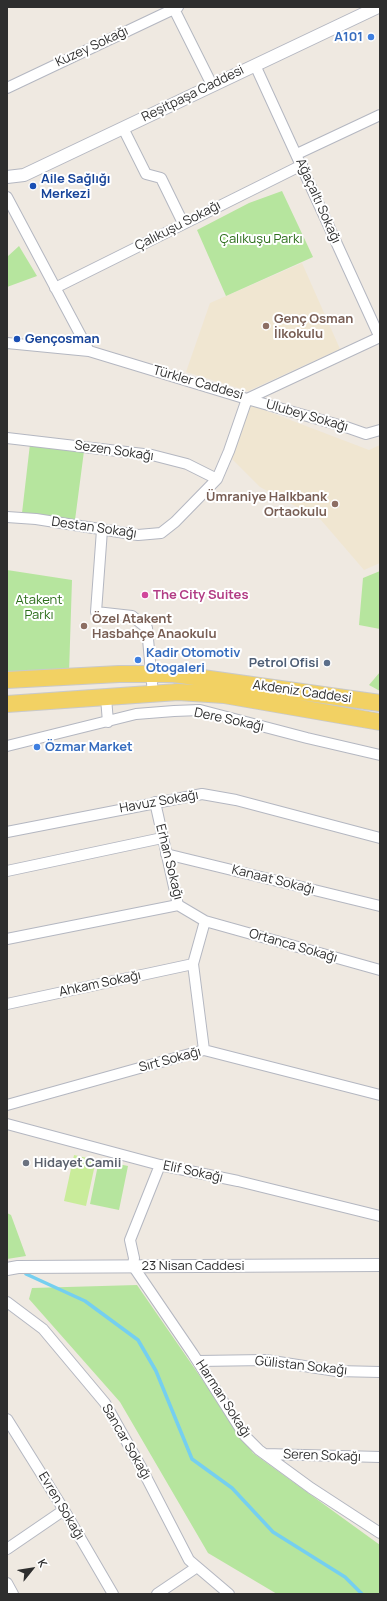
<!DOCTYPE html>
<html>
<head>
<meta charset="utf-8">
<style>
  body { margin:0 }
  #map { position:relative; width:387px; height:1601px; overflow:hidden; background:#efe9e1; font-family:Manrope,sans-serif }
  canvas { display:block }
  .frame { position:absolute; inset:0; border:8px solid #2e2e2e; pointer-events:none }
  .north { position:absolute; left:12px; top:1549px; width:40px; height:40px; -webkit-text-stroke:3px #fff; paint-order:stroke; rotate:60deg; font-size:11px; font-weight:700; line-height:16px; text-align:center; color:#2e2e2e }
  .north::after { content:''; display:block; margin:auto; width:14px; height:18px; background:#2e2e2e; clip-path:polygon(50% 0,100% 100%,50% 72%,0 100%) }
</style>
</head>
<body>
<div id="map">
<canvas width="387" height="1601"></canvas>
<div class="frame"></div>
<div class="north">K</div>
</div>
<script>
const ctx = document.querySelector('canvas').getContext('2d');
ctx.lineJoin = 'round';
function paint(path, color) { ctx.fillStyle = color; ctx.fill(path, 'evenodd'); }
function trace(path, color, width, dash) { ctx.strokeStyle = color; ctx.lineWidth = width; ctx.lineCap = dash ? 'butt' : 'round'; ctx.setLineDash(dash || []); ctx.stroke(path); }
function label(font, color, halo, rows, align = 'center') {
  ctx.font = font + ' Manrope,sans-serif'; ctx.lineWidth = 4; ctx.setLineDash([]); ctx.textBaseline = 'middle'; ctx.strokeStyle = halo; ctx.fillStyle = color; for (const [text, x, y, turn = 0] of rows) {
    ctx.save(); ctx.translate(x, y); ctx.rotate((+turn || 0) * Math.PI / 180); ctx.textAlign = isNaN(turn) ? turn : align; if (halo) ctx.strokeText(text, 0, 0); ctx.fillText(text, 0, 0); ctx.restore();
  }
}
paint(new Path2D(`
  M302,263L340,349L248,391L186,372L210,303Z
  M251,405L369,450L380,445V563L364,570L321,520L260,487L230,457Z`), '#f0e6d1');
paint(new Path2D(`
  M282,191L313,257L226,296L197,230L249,203Z
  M19,246L37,276L7,287V257Z
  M30,444L84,451L75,520L22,513Z
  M7,570L72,580L69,673L7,677Z
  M380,571V629L359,625L363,578Z
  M380,672V691L369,685Z
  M99,1160L128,1166L119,1210L90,1204Z
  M7,1213L11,1215L26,1256L7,1259Z
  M137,1285L253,1453L380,1545V1594H277L208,1553L120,1402L29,1299L32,1288Z`), '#b6e59e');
paint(new Path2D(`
  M74,1155L96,1160L86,1206L64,1201Z`), '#c9ec9a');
trace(new Path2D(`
  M26,1274L85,1301L138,1340L156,1371L192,1459L232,1488L273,1532L345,1577L362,1594`), '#75cff0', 3.5);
const minor = new Path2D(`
  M173,7L212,85
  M255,65L380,338
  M7,88L178,7
  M123,128L146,174L161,178L183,223
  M297,154L380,115
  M7,197L89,351
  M55,288L302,165
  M7,343L89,351L247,399L380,337
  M7,438L152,455L187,464L217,479
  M7,517L36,519L138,535L161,533L175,522L217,479L229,451L247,399L346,427L366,434L380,430
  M102,530L96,612L132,616L147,628L153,694
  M106,698L108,722
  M7,746L136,714L174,711L200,710L307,738L380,755
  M155,802L178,905L205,921L380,970
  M7,832L202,794L236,800L380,838
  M166,854L380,906
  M7,871L162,838
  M7,939L178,905
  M7,1004L193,964
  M204,1050L193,964L205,921
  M7,1105L204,1050L380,1095
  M7,1124L160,1165L238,1181L380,1216
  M160,1165L130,1240L134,1258L133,1266L193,1354L245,1436L259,1450L311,1488L380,1533
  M7,1302L43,1329L105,1403L142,1469L189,1560L229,1594
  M198,1361L266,1360L336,1371L380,1372
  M7,1419L64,1510L113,1594
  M265,1454L380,1457
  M7,1549L64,1510
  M7,1583L13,1594
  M157,1594L197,1567`);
const tertiary = new Path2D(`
  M7,177L24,175L378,7
  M7,1269L18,1267L380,1265`);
const primary = new Path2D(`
  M7,680L119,674H174L380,703
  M7,704L178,692L224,695L380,722`);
trace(minor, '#b4b7c1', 12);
trace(tertiary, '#b4b7c1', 14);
trace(primary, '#c9c9c9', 18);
trace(minor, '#fff', 10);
trace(tertiary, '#fff', 12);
trace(primary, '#f2d163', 16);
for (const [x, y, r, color] of [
  [371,37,4,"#3f7fe0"],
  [33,186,4,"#1a4fb4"],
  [266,326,4,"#8d6e63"],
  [17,339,4,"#1a4fb4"],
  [335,504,4,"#8d6e63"],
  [145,595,4,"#d1479c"],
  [84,626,4,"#8d6e63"],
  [138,660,4,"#3f7fe0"],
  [327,663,4,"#5c6f8a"],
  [37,747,4,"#3f7fe0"],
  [26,1163,4,"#6b7280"]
]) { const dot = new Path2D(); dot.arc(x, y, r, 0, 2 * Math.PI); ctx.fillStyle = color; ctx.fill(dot); trace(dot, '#fff', 1.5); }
label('bold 13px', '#366cbe', '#fff', [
  ["A101",363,37,"right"],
  ["Kadir Otomotiv",146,653],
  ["Otogaleri",146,668],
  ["Özmar Market",45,747]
], 'left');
label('13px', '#2e2e2e', '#fff', [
  ["Kuzey Sokağı",92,47,-25],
  ["Reşitpaşa Caddesi",193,94,-26],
  ["Ağaçaltı Sokağı",318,201,66],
  ["Çalıkuşu Sokağı",178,226,-27],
  ["Türkler Caddesi",198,383,16],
  ["Ulubey Sokağı",307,416,16],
  ["Sezen Sokağı",114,451,8],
  ["Destan Sokağı",94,528,8],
  ["Akdeniz Caddesi",302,692,8],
  ["Dere Sokağı",229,720,12],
  ["Havuz Sokağı",159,802,-10],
  ["Erhan Sokağı",169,862,76],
  ["Kanaat Sokağı",273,880,14],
  ["Ortanca Sokağı",293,946,16],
  ["Ahkam Sokağı",100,984,-12],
  ["Sırt Sokağı",170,1060,-15],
  ["Elif Sokağı",193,1172,12],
  ["23 Nisan Caddesi",193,1266],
  ["Gülistan Sokağı",301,1366,6],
  ["Harman Sokağı",223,1399,57],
  ["Sancar Sokağı",126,1442,60],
  ["Seren Sokağı",322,1456,2],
  ["Evren Sokağı",61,1506,59]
]);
label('bold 13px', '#164399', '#fff', [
  ["Aile Sağlığı",41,179],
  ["Merkezi",41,194],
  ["Gençosman",25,339]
], 'left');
label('13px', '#2c6e1b', '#fff', [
  ["Çalıkuşu Parkı",261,239],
  ["Atakent",39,600],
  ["Parkı",39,615]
]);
label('bold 13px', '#785e54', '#fff', [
  ["Genç Osman",274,319],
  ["İlkokulu",274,334],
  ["Ümraniye Halkbank",327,497,"right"],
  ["Ortaokulu",327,512,"right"],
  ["Özel Atakent",92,619],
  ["Hasbahçe Anaokulu",92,634]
], 'left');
label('bold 13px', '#b23c85', '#fff', [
  ["The City Suites",153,595]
], 'left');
label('bold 13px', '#4e5e75', '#fff', [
  ["Petrol Ofisi",319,663]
], 'right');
label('bold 13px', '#5b616d', '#fff', [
  ["Hidayet Camii",34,1163]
], 'left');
</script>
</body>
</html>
